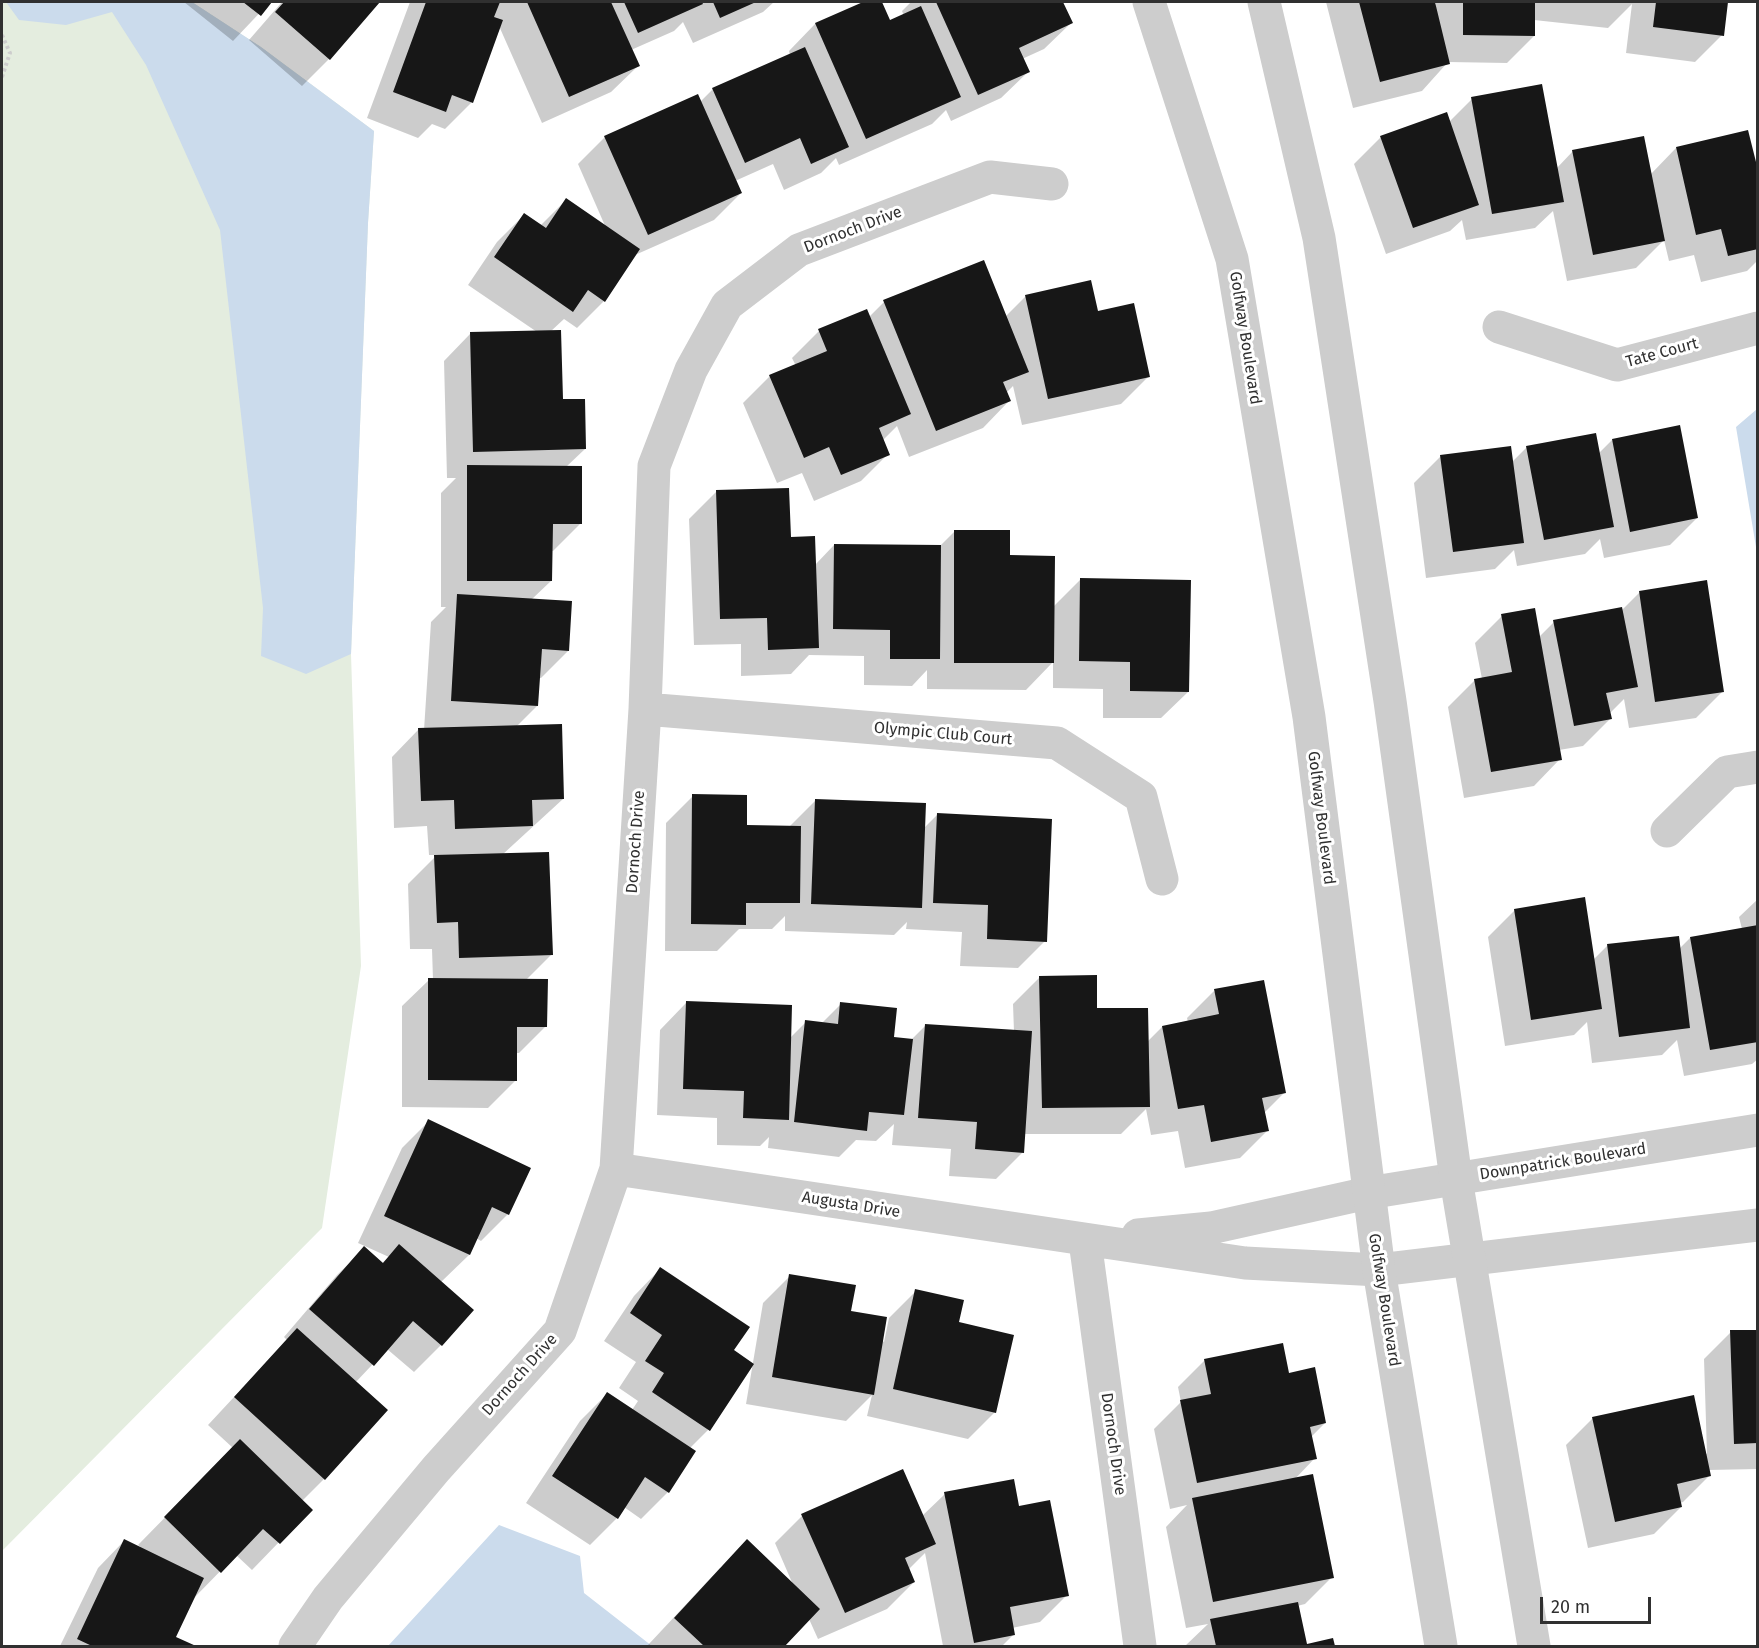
<!DOCTYPE html>
<html>
<head>
<meta charset="utf-8">
<style>
  body { margin:0 }
  #map { position:relative; width:1759px; height:1648px; overflow:hidden; background:#fff; font-family:"Fira Sans",sans-serif }
  canvas { display:block }
  .frame { position:absolute; inset:0; border:3px solid #303030; pointer-events:none }
  .scale { position:absolute; left:1540px; top:1597px; width:111px; height:27px; box-sizing:border-box; border:3px solid #303030; border-top:0; padding-left:8px; font-size:18px; line-height:21px; white-space:nowrap; color:#303030; -webkit-text-stroke:4px #fff; paint-order:stroke }
</style>
</head>
<body>
<div id="map">
<canvas width="1759" height="1648"></canvas>
<div class="frame"></div>
<div class="scale">20 m</div>
</div>
<script>
const ctx = document.querySelector('canvas').getContext('2d');
ctx.lineJoin = 'round';
function paint(path, color) { ctx.fillStyle = color; ctx.fill(path, 'evenodd'); }
function trace(path, color, width, dash) { ctx.strokeStyle = color; ctx.lineWidth = width; ctx.lineCap = dash ? 'butt' : 'round'; ctx.setLineDash(dash || []); ctx.stroke(path); }
function label(font, color, halo, rows, align = 'center') {
  ctx.font = font + ' "Fira Sans",sans-serif'; ctx.lineWidth = 6; ctx.setLineDash([]); ctx.textBaseline = 'middle'; ctx.strokeStyle = halo; ctx.fillStyle = color; for (const [text, x, y, turn = 0] of rows) {
    ctx.save(); ctx.translate(x, y); ctx.rotate((+turn || 0) * Math.PI / 180); ctx.textAlign = isNaN(turn) ? turn : align; if (halo) ctx.strokeText(text, 0, 0); ctx.fillText(text, 0, 0); ctx.restore();
  }
}
paint(new Path2D(`
  M2,2H192L261,47L374,131L368,223L351,654L361,966L322,1228L2,1551Z`), '#e4eddf');
paint(new Path2D(`
  M6,2H192L261,47L374,131L368,223L351,654L306,674L261,656L263,608L220,230L146,65L112,12L66,25L19,20Z
  M1757,409V553L1736,427Z
  M499,1525L580,1556L584,1593L652,1646H388Z`), '#cbdbec');
paint(new Path2D(`
  M184,2H270L233,41Z
  M282,2H378L329,59L302,86L249,40Z
  M410,2H774L763,12L693,43L683,22L674,31L631,50L638,66L611,92L542,123L499,26L472,102L445,129L432,124L418,138L367,118Z
  M867,2H880L889,22L904,16L902,11L911,2H1061L1071,23L1044,49L1022,59L1028,72L1001,98L951,121L946,110L932,124L839,165L836,158L821,173L784,190L773,164L735,181L741,193L714,220L635,255L604,301L577,328L564,319L550,332L562,400L585,449L566,467L580,524L553,551H551V581L531,600L568,651L541,678H539L537,706L516,727L563,799L502,855L551,955L526,980L546,1026L519,1053H515V1081L488,1108L402,1107V1006L429,980H433L432,949H410L408,884L437,855H429L427,826L394,828L392,757L418,730H424L431,622L446,607H441V493L456,478H447L444,361L470,334L537,332L468,285L497,242L524,215L540,226L566,200L606,228L578,164L605,137L700,102L713,89L790,55L789,51L815,24Z
  M1326,2H1433L1435,9L1436,2H1727L1722,35L1695,62L1626,53L1632,4L1608,28L1534,20V36L1507,63L1448,62L1422,91L1353,108Z
  M1472,99L1556,169L1573,151L1650,175L1676,148L1758,177V260L1747,271L1701,282L1694,255L1669,261L1664,240L1636,268L1567,281L1553,211L1535,228L1466,240L1462,220L1450,231L1386,254L1354,164L1381,137L1449,122Z
  M1026,296L1096,313L1148,377L1121,404L1022,425L1013,386L1006,393L1009,401L983,428L909,457L897,426L882,441L888,454L861,481L814,501L802,473L777,483L743,403L770,376L796,366L792,358L819,331L869,317L884,302L1005,317Z
  M1612,440L1697,518L1670,545L1604,558L1600,539L1585,554L1517,566L1514,550L1495,569L1426,578L1414,483L1441,456L1512,462L1527,447L1598,454Z
  M716,492L789,538L815,565L834,545L939,547L955,531L1008,557L1053,607L1081,579L1188,692L1161,718H1103V689L1053,688V662L1026,690L927,689V670L912,686L864,685V656L809,655L791,674L741,676V644L694,645L689,519Z
  M1640,592L1723,691L1696,718L1629,728L1624,699L1609,714L1610,719L1583,746L1559,750L1560,759L1534,786L1464,798L1448,707L1475,680L1482,679L1475,643L1502,616L1539,637L1554,622L1622,610Z
  M693,796L745,826L789,827L816,800L924,828L937,815L1045,941L1018,968L960,966L962,932L906,929L907,922L894,935L785,931V916L772,929H739L717,951H665L666,823Z
  M1758,899V1059L1752,1064L1684,1076L1677,1040L1662,1055L1592,1063L1587,1022L1574,1035L1505,1046L1488,937L1515,910L1593,960L1608,945L1679,949L1690,938L1742,929L1739,917Z
  M1040,977L1147,1042L1162,1027L1188,1022L1187,1018L1214,991L1284,1093L1264,1113L1267,1131L1240,1158L1185,1168L1178,1131L1151,1135L1146,1109L1121,1134H1024L1023,1152L996,1179L949,1176L951,1149L892,1145L894,1124L876,1141L856,1140L839,1157L768,1148L769,1137L760,1146L717,1145V1118L657,1115L660,1030L686,1003L790,1038L806,1022L821,1024L841,1004L892,1038L911,1040L925,1026L1014,1032L1013,1004Z
  M429,1121L508,1214L481,1241L476,1238L469,1255L441,1282L472,1310L441,1345L414,1372L387,1349L355,1383L324,1479L301,1502L310,1510L252,1570L236,1555L193,1599L174,1637L193,1646H60L98,1568L124,1541L144,1550L138,1545L233,1448L208,1425L287,1340L284,1337L337,1275L364,1249L381,1264L389,1257L358,1243L402,1148Z
  M660,1269L708,1430L690,1448L668,1492L641,1519L624,1507L617,1518L590,1545L526,1503L580,1421L607,1394L632,1410L638,1401L619,1388L636,1362L604,1341L634,1296Z
  M790,1276L850,1312L884,1342L889,1318L916,1291L957,1323L995,1412L968,1439L867,1416L872,1395L846,1421L746,1404L763,1303Z
  M1758,1331V1469L1709,1470L1710,1475L1683,1502L1680,1503L1681,1507L1654,1534L1588,1548L1566,1445L1593,1418L1707,1454L1704,1359L1731,1332Z
  M1205,1360L1288,1375L1325,1423L1311,1437L1315,1458L1294,1480L1332,1577L1305,1604L1297,1606L1305,1646L1332,1640L1333,1646H1185L1208,1624L1186,1628L1166,1527L1187,1505L1170,1509L1154,1429L1181,1402L1178,1387Z
  M902,1471L922,1516L945,1494L1018,1507L1067,1595L1040,1622L1012,1628L1014,1634L1002,1646H943L925,1553L908,1570L914,1582L887,1609L818,1639L809,1619L782,1646L648,1645L720,1568L794,1587L775,1543L802,1516Z`), '#0003');
paint(new Path2D(`
  M243,2H272L261,16Z
  M284,2H380L330,60L275,12Z
  M426,2H500L494,17L503,20L473,103L452,95L446,112L393,92Z
  M527,2H611L640,66L569,97Z
  M624,2H702L703,4L638,33Z
  M713,2H756L720,18Z
  M863,2H882L890,20L921,6L961,97L866,139L815,23Z
  M936,2H1063L1073,23L1019,48L1030,72L978,95Z
  M1359,2H1435L1450,64L1380,82Z
  M1463,2H1535V36L1463,35Z
  M1656,2H1728L1724,36L1653,27Z
  M805,47L849,147L811,164L800,138L745,163L712,88Z
  M1542,84L1564,202L1492,214L1471,97Z
  M698,94L742,193L648,235L604,136Z
  M1447,112L1479,205L1413,228L1380,136Z
  M1748,130L1758,170V249L1728,256L1721,229L1696,235L1676,147Z
  M1644,136L1665,241L1593,255L1572,150Z
  M566,198L640,249L605,302L588,290L573,312L494,257L524,213L546,228Z
  M984,260L1029,372L1003,382L1011,401L936,431L883,300Z
  M1091,280L1098,311L1134,303L1150,377L1048,399L1025,295Z
  M867,309L911,414L879,428L890,455L841,475L829,447L804,458L769,375L827,351L818,329Z
  M561,330L563,399H585L586,449L473,452L470,332Z
  M1680,425L1698,518L1630,532L1612,439Z
  M1596,433L1614,527L1544,540L1526,446Z
  M1511,446L1524,543L1453,552L1440,455Z
  M467,465L582,466V524H553L552,581H467Z
  M789,488L791,537L815,536L819,648L768,650L767,618L720,619L716,490Z
  M954,530H1010V555L1055,556L1054,663H954Z
  M834,544L941,545L940,659H890V630L833,629Z
  M1080,578L1191,580L1189,692L1130,691V662L1079,661Z
  M1707,580L1724,692L1655,702L1639,591Z
  M457,594L572,601L569,651L542,649L538,706L451,701Z
  M1622,607L1638,687L1606,693L1612,719L1574,726L1553,620Z
  M1535,608L1562,760L1491,772L1474,679L1512,672L1501,614Z
  M562,724L564,799L532,800L533,826L455,829L454,800L421,801L418,728Z
  M692,794L747,795V825L801,826L800,903H746V925L691,924Z
  M815,799L926,803L922,908L811,904Z
  M937,813L1052,819L1047,942L987,939L988,905L933,903Z
  M549,852L553,955L459,958L458,922L437,923L434,855Z
  M1585,897L1602,1009L1531,1020L1514,909Z
  M1758,925V1042L1710,1050L1690,937Z
  M1679,936L1690,1028L1619,1037L1607,944Z
  M1097,975V1008H1148L1150,1107L1042,1108L1039,976Z
  M428,978L548,979L547,1027H517V1081L428,1080Z
  M1264,980L1286,1093L1262,1098L1269,1131L1211,1142L1204,1105L1178,1109L1162,1026L1219,1014L1214,989Z
  M686,1001L792,1005L789,1120L743,1118L744,1091L683,1089Z
  M840,1002L897,1008L894,1037L913,1039L904,1115L869,1112L867,1131L794,1122L805,1020L838,1024Z
  M925,1024L1032,1031L1024,1153L975,1149L977,1122L918,1118Z
  M428,1119L531,1168L509,1215L492,1207L470,1255L384,1216Z
  M399,1244L474,1310L442,1346L413,1321L374,1366L309,1309L364,1246L383,1263Z
  M660,1267L750,1327L734,1350L754,1364L710,1431L652,1392L664,1373L645,1361L662,1335L630,1313Z
  M789,1274L856,1285L851,1311L887,1317L874,1395L772,1377Z
  M915,1289L964,1300L959,1322L1014,1335L996,1413L893,1389Z
  M297,1328L388,1410L325,1480L234,1397Z
  M1730,1330H1758V1443L1734,1444Z
  M1283,1343L1289,1373L1315,1367L1326,1423L1310,1427L1317,1459L1197,1483L1180,1400L1211,1394L1204,1359Z
  M607,1392L696,1451L669,1493L645,1477L618,1519L552,1476Z
  M1694,1395L1711,1476L1677,1484L1682,1507L1615,1522L1592,1417Z
  M240,1439L313,1510L280,1544L263,1529L221,1573L164,1517Z
  M903,1469L936,1544L905,1558L915,1582L845,1613L801,1514Z
  M1313,1474L1334,1578L1213,1602L1192,1498Z
  M1014,1479L1019,1506L1050,1500L1069,1596L1010,1607L1015,1635L974,1643L944,1492Z
  M124,1539L204,1578L176,1637L196,1646H92L77,1639Z
  M747,1539L820,1609L785,1646H704L674,1618Z
  M1298,1602L1307,1644L1333,1638L1335,1646H1216L1210,1619Z`), '#171717');
trace(new Path2D(`
  M2,35L10,53L2,77`), '#cdcdcd', 4, [3, 3]);
trace(new Path2D(`
  M1499,327L1617,365L1758,328
  M645,709L1057,743L1141,797L1162,879
  M1667,831L1727,772L1758,767
  M616,1169L1245,1263L1379,1270L1758,1225
  M1138,1235L1211,1228L1368,1193L1758,1130
  M1085,1241L1140,1646
  M295,1646L328,1598L436,1469L560,1331L616,1169L645,709L654,466L691,370L727,305L799,250L990,177L1052,184`), '#cdcdcd', 33);
trace(new Path2D(`
  M1149,2L1232,259L1309,717L1379,1270L1441,1646
  M1264,2L1319,238L1390,701L1456,1179L1534,1646`), '#cdcdcd', 33);
label('16px', '#303030', '#fff', [
  ["Dornoch Drive",853,230,-21],
  ["Golfway Boulevard",1245,338,81],
  ["Tate Court",1662,353,-15],
  ["Olympic Club Court",943,734,5],
  ["Golfway Boulevard",1321,818,83],
  ["Dornoch Drive",636,842,-86],
  ["Downpatrick Boulevard",1563,1162,-9],
  ["Augusta Drive",851,1205,9],
  ["Golfway Boulevard",1384,1300,81],
  ["Dornoch Drive",520,1375,-48],
  ["Dornoch Drive",1113,1444,82]
]);
</script>
</body>
</html>
